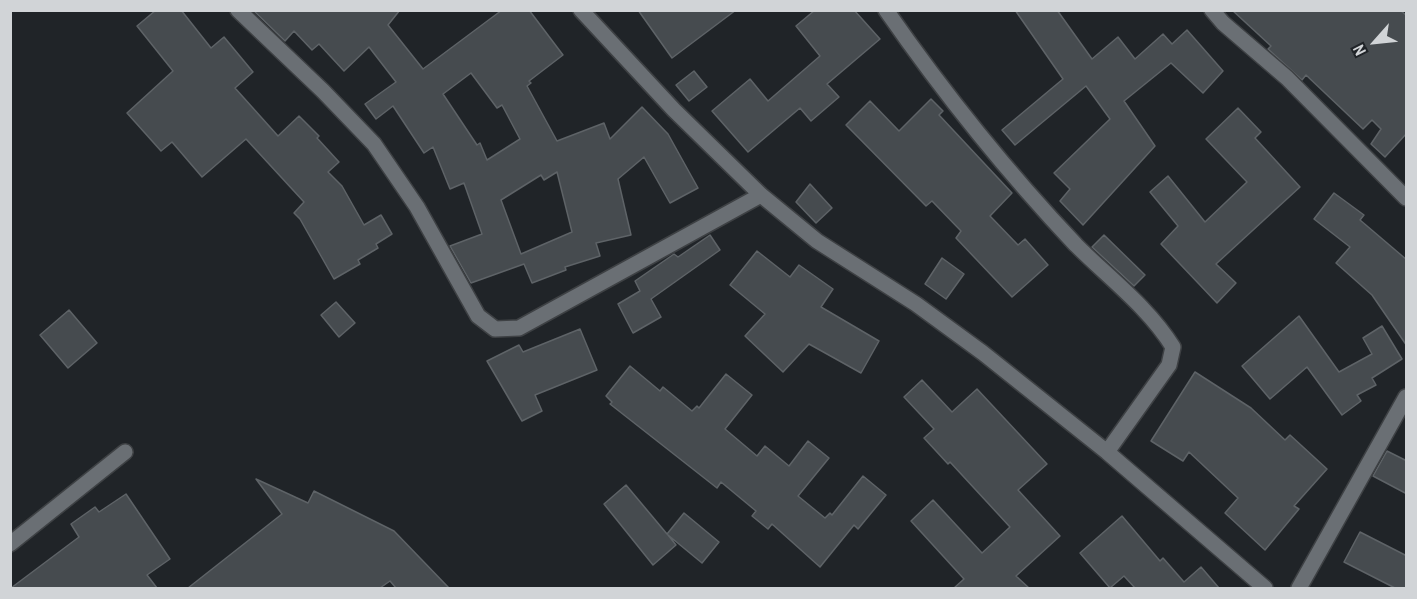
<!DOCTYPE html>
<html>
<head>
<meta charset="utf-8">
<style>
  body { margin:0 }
  #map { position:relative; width:1417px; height:599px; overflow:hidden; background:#202428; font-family:"Archivo Narrow",sans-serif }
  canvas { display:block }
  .frame { position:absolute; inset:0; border:12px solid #d1d4d7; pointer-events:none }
  .north { position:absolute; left:1345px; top:12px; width:60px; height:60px; -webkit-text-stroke:4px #202428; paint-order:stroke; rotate:243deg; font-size:16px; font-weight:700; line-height:24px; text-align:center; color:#d1d4d7 }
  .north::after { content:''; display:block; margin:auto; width:21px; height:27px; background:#d1d4d7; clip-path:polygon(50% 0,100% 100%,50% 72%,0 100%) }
</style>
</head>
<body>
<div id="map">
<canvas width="1417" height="599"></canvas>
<div class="frame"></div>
<div class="north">N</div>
</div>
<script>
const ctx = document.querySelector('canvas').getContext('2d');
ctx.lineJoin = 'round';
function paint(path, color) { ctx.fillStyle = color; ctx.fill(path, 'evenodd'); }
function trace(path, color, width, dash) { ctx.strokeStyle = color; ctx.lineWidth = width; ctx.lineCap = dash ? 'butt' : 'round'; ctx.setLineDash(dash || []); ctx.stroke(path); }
const building = new Path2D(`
  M156,10H181L211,48L224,37L253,72L235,88L278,136L299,116L319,136L317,138L339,162L328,172L342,186L364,225L381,215L392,234L376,244L378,248L358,260L360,264L334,279L300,219L294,213L304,202L246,139L202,177L172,142L161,151L127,113L173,71L137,26Z
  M253,10H400L388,25L423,69L502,10H529L563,55L529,81L531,83L527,86L557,141L604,123L610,139L642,107L668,134L698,188L670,203L644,157L618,179L631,235L596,243L600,256L565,267L566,270L532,283L524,264L471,283L450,246L482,234L464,183L450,189L433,147L424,153L393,106L376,119L365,104L396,82L369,47L344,71L319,44L312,50L294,31L285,41ZM471,73L497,108L502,105L520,139L487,160L480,143L477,145L443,94ZM557,172L572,232L521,254L501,200L541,175L544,180Z
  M638,10H736L672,58Z
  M815,10H854L880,39L827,84L839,97L811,121L800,108L748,152L712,111L750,79L768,101L820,56L796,26Z
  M1015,10H1057L1092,59L1118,37L1135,59L1163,34L1172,44L1187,30L1223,71L1203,93L1171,63L1124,101L1155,146L1083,225L1060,201L1070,189L1054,173L1110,119L1086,86L1015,145L1002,130L1063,79Z
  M1232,10H1400L1407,16V133L1385,157L1371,144L1381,129L1372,120L1363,129L1306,75L1302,80L1268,49L1271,46Z
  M694,71L707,87L689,101L676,85Z
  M931,99L943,111L939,115L1012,193L990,216L1018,245L1025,239L1048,265L1012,297L956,238L961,231L932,201L926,206L846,125L870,101L899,131Z
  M1238,108L1261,132L1255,138L1300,187L1216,264L1236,283L1217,303L1161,244L1178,226L1150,192L1168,176L1205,222L1247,182L1206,139Z
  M810,184L832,208L816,223L796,202Z
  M1334,193L1364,215L1360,220L1407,260V346L1372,295L1336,263L1350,247L1314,219Z
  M710,235L720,250L651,299L661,317L633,333L618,304L640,291L635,281L674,254L678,257Z
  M1104,235L1145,275L1134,286L1092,247Z
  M757,251L790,277L799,265L833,289L821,307L879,341L861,373L809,344L783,372L745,336L765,314L730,285Z
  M942,258L964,274L946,299L925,284Z
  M336,302L355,323L339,337L321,315Z
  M69,310L97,343L68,368L40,335Z
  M1299,316L1339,372L1372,354L1363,338L1382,326L1402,359L1372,378L1376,385L1357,395L1361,401L1342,415L1307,367L1270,399L1242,366Z
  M580,329L597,370L535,395L542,411L522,421L487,361L519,345L523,352Z
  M630,366L660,391L663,387L692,411L697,406L699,408L726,374L752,395L725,429L757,456L765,446L789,466L808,441L829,458L798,496L825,518L830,513L832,515L863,476L886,495L858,529L854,525L820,567L772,524L768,529L752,516L756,511L721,482L717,488L610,404L612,402L606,396Z
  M1195,372L1251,408L1285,440L1290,435L1327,469L1294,506L1299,509L1265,550L1225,513L1238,498L1189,452L1183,461L1151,441Z
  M922,380L952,412L977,389L1047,464L1018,490L1060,536L1016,576L1029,588H954L964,579L911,521L933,500L982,553L1010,527L950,462L948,464L924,438L934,429L904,397Z
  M1387,451L1407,461V494L1373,476Z
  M256,479L308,503L314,491L394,531L449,588H396L390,581L380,588H188L282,514Z
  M626,485L667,534L684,513L719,542L702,563L668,535L676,545L653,565L604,504Z
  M126,494L170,559L147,575L157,588H11L79,537L71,524L95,507L99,512Z
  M1122,516L1160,561L1163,558L1184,582L1201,567L1219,588H1135L1124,576L1110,588L1080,553Z
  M1360,532L1407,556V588H1395L1344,562Z`);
paint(building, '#464b4f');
trace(building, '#5e6367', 1.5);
const minor = new Path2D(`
  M238,10L323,91L374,144L417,207L478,316L495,329L519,328L761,195
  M581,10L674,110L761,195L817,241L916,304L983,353L1107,452L1265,588
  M886,10C943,92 1007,172 1076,245C1109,278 1148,307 1173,347L1169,365L1107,452
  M1212,10L1223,23L1287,78L1406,198
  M10,544L125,452
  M1299,588L1406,397`);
trace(minor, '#3e4144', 18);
trace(minor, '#6a6f74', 15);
</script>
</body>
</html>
